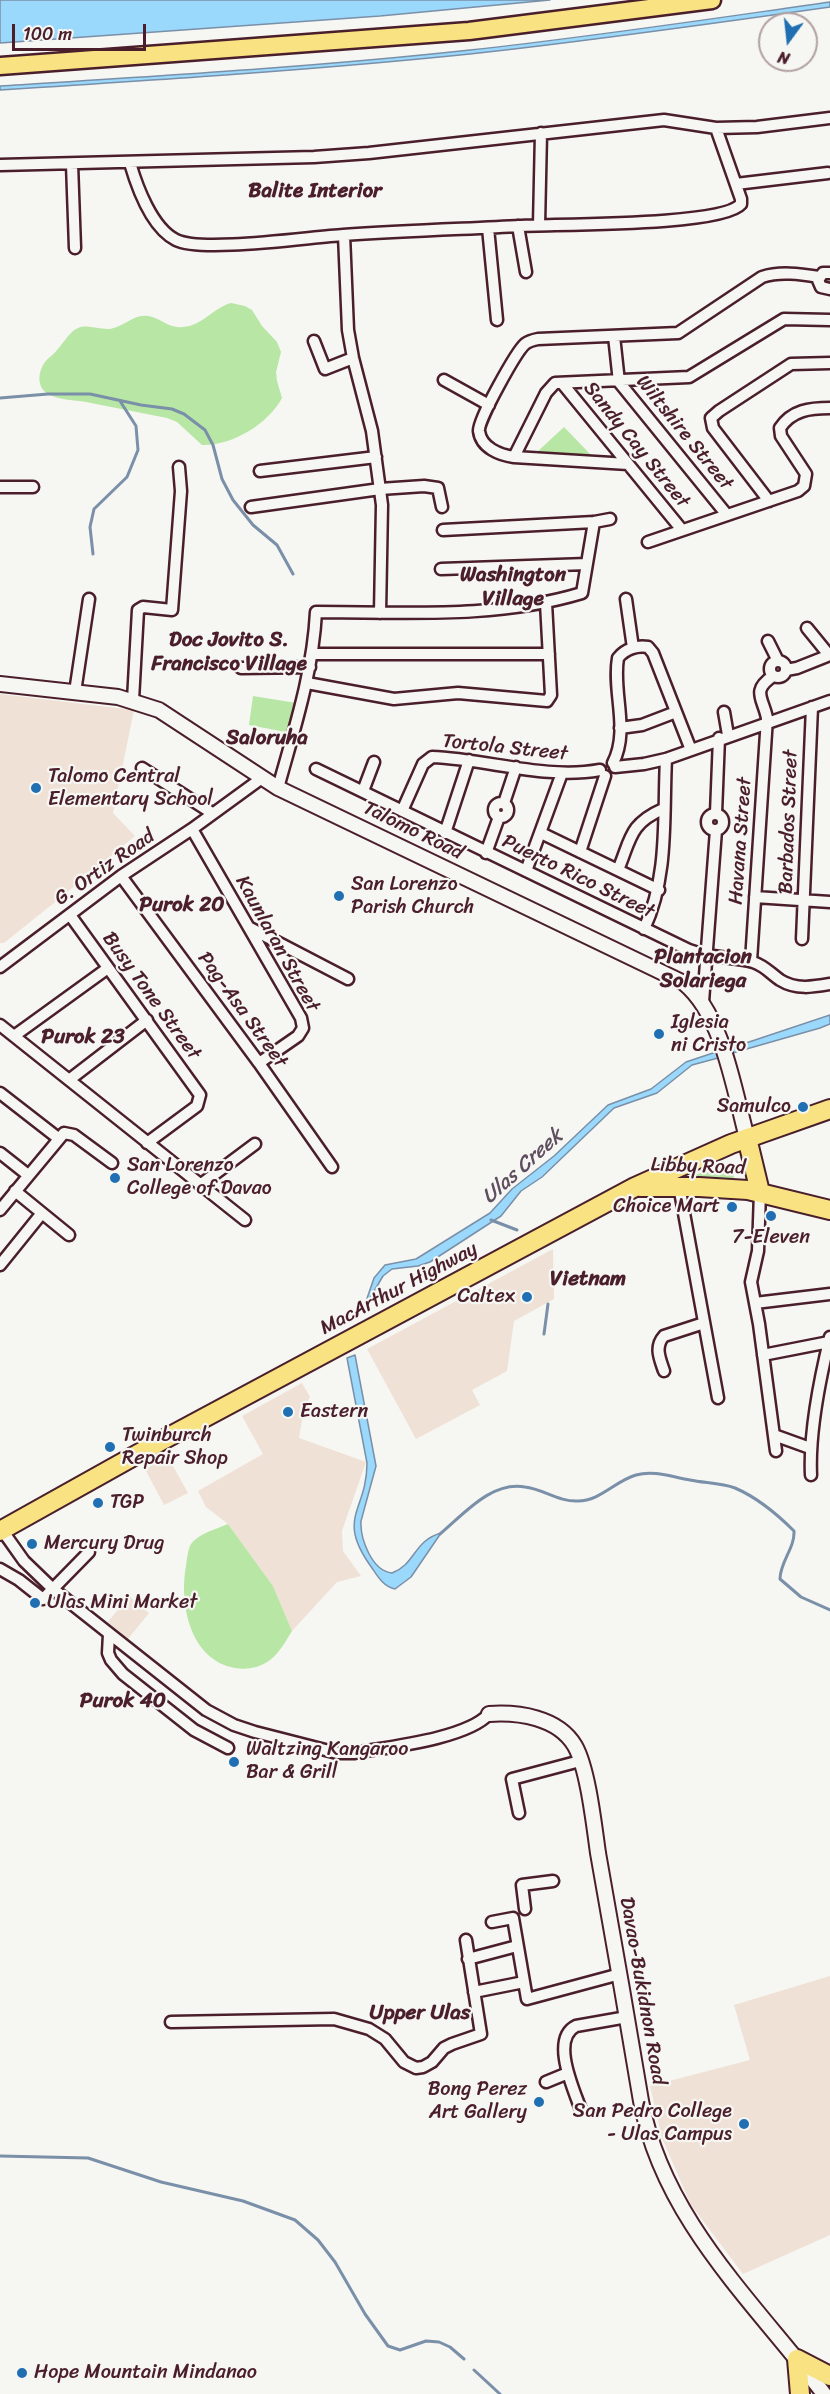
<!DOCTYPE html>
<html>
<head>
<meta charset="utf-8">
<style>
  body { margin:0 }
  #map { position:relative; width:830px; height:2394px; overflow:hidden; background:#f6f6f2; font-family:Sriracha,sans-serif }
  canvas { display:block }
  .north { position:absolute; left:758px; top:12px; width:60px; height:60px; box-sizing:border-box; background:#f6f6f2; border:2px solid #b1a0a2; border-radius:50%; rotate:195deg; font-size:16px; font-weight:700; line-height:24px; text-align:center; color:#4a1f2b }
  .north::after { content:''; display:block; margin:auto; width:21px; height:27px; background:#1f6fb2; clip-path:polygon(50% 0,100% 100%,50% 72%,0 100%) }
  .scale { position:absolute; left:12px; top:24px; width:134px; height:27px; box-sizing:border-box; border:3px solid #4a1f2b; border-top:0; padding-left:8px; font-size:18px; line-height:21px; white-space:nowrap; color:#4a1f2b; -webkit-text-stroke:4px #f6f6f2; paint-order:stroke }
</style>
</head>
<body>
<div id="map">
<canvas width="830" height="2394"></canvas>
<div class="north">N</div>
<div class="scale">100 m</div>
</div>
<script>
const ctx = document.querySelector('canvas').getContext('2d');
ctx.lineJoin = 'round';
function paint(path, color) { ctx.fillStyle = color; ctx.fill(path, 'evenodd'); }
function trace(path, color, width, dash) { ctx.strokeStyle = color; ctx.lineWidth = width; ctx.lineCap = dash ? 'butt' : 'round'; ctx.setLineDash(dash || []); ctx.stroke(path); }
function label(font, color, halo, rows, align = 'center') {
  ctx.font = font + ' Sriracha,sans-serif'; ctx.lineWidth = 4.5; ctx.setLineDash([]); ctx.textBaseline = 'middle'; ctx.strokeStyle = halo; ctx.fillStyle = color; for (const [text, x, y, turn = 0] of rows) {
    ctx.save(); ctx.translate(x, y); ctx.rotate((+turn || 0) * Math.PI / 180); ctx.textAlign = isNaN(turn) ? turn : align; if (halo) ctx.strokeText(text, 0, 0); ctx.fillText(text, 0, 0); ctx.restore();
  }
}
paint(new Path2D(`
  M0,694L134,710L113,813L135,836L60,898L4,943H0Z
  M553,1249L554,1299L514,1321L507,1371L472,1390L480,1405L416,1439L367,1349Z
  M302,1383L310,1397L304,1407L299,1438L366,1462L342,1531L343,1551L361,1576L337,1582L292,1631L273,1586L228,1524L206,1507L198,1491L263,1454L242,1416Z
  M168,1457L188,1493L164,1505L145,1469Z
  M129,1596L149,1613L128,1639L108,1622Z
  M830,1976V2235L743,2274L691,2205L662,2138L650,2086L750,2060L734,2005Z`), '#f0e1d6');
paint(new Path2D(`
  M231,303L245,306L252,310L262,326L277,342L281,352L276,372L277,381L282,398C268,424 232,446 202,445L177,422L167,418C140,413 113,407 86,402C74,400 61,400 50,395C34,388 38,366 50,357C60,350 68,332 78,328C88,324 99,330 110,329C124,327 133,314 148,316C161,318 169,329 183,327C202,326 213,308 231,303Z
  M564,427L592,456L536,453Z
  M253,696L296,703L291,733L249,725Z
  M730,1162L735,1181L687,1178Z
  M228,1524L273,1586L292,1631C286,1641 279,1653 270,1660C259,1668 247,1670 235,1668C190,1660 179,1604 186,1566C187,1559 188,1549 191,1544C199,1533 217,1529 228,1524Z`), '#b7e6a5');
const water = new Path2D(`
  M0,0H550L380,16L0,43Z
  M830,2V7C710,24 590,41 470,54C314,70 157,80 0,90V86C157,76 314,67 470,50C591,37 710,19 830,2Z
  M830,1015V1024L820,1028L729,1054L728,1049Z
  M716,1052L718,1058L692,1065L657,1093L614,1108L542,1177L521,1191L501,1216L430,1262L418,1266L392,1269L383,1276L363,1310L374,1278L385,1265L416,1259L490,1213L512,1189L554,1156L608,1105L651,1089L686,1062Z
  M355,1355L376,1466L361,1521C360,1539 372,1571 392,1573C416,1564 413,1541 441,1533L411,1577L395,1589C384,1587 378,1577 372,1568C335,1517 367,1512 367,1463L347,1358Z`);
paint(water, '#9ad9fb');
trace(water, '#7a8fa8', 1.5);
trace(new Path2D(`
  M0,398L48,394H90L141,405L172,409L184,414L205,430L213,445L222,479L233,500L253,525L277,545L293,574
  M93,554L90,527L94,509L127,477L138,450L136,426L120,401
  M491,1220L517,1230
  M335,1329L336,1323L344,1319
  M544,1334L548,1304
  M440,1534C464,1514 491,1481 525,1487C543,1489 559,1502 578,1501C600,1501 615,1481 636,1475C654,1470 672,1477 690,1480C704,1483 721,1483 735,1488C756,1497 778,1515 794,1531C795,1548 780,1562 780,1579L801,1597L830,1610
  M0,2156L88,2158L161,2182L243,2201L295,2220L318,2240L335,2262L365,2314L388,2346L400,2350L426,2341L439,2342L450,2347L464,2359
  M474,2370L500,2394`), '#7a8fa8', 3);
const minor = new Path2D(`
  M130,163C137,187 152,228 176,240C202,253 309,237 343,235C403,231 462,229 521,226C557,224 723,226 741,204V199L716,128
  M72,164L75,248
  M0,165L314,157L369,153L664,120L716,128L757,127L830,118
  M736,184L828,173
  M539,225L541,133
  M518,226L526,272
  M488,228L497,320
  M344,235L348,330L353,358L372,431L382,505L380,613
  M830,273H823L818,280L821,287L830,289
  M614,336L619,382L727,515
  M314,341L325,369L353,358
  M444,380L489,405
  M562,383L682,530
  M514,457L546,393L555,383L689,377L784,319L830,320
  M628,464L514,457C500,455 481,448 479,431C478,420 516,352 525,344C529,341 533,340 538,339L678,333L762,277C780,271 800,274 819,277
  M260,471L376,457
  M0,487H33
  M769,501L713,428L711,418L719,411L791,364L830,363
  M251,507L380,489L424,486L438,488L442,507
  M443,530L594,522L610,519
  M648,542L798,491L804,486L806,474L781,436L780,428C792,410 810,408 830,408
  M441,569L587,564
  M626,599L633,648
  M807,628L829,655
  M768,641L778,661
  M313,654H549
  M770 669a8 8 0 1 1 16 0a8 8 0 1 1-16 0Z
  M241,668L310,667
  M786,670L797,668L830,655
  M307,683L394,699L458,693L547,701L551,695L546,603
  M75,692L89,599
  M133,700L138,610L143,607L172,610L181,491L179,467
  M724,712L728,735
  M620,728L642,725L676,712
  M613,763C630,730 612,692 618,658C625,649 637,645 648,647L653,653L691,750
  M615,767L644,764L666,759L830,701
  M142,768L212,813
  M316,769L689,950C712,959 731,956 753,962C765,966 770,973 780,980C796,990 813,987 830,984
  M278,788C294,730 313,672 316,612C406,612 496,619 582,593L594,522
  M363,791L374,762
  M494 810a7 7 0 1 1 14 0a7 7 0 1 1-14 0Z
  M504,803L516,767
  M402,811L423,764L432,757C488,759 545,780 600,770
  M716,813L719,738
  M707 822a8 8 0 1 1 16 0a8 8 0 1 1-16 0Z
  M192,829L301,1018L303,1028L298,1036L259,1063
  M445,833L469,760
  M541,833L659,890
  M580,852L605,776
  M486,853L499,817
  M618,870C631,839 629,824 663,809
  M526,871L562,773
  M121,876L259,1063L332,1167
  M755,897L830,902
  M70,915L200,1095L197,1106L147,1143
  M250,928L348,979
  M644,929C669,876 663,816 666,759
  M802,939L812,707
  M751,961L767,718C763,698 751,691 773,676
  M0,967L121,876L192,829L262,778
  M703,1002L716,830
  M0,1025L245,1220
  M14,1036L108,968
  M69,1080L147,1020
  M0,1093L58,1138
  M0,1153L28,1175
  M200,1185L255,1144
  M679,1186L718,1398
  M15,1191L69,1235
  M760,1192L758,1251L751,1282L759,1324L776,1451
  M0,1210L64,1133L74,1135L112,1163
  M0,1265L42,1213
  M755,1303L830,1294
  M763,1355L829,1342
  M664,1371C660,1359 654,1347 664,1336L704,1323
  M774,1435L810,1448
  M811,1475C809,1433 820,1378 830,1337
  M2,1530L24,1561L53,1589L206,1710L234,1725L255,1732L337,1753H354C388,1747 466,1739 489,1714
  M0,1569L19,1580L43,1599L89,1552
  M109,1634L108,1653L111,1660L123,1674L194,1730L228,1748
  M519,1813L512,1779L580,1761
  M525,1909L522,1885L553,1881
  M492,1922L513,1918L527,1999L620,1974
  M468,1959L517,1946
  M474,1992L524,1982
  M171,2022L334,2019L369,2029L385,2039L404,2062L416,2068L423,2067L432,2062L444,2048L452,2044L481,2034L466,1940
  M546,2082L568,2073
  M581,2110C574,2090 550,2039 576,2026L627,2017`);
const tertiary = new Path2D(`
  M0,684L118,697L159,710L278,788L684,983C723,1015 734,1090 747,1138
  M489,1714C518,1712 558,1717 575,1746C588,1769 594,1825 598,1853C613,1936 627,2018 641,2101C663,2219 754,2302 824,2394`);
const primary = new Path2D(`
  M0,66L469,31L712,0`);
const trunk = new Path2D(`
  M747,1138L760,1192
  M640,1187H699L748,1190L830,1210
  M0,1531L161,1441L635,1187L731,1144L830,1109
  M797,2359L830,2376
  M797,2359L800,2394`);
trace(minor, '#4a1f2b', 15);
trace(tertiary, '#4a1f2b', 18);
trace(primary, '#4a1f2b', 21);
trace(trunk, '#4a1f2b', 22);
trace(minor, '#f6f6f2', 10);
trace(tertiary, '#f6f6f2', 14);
trace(primary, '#f8e281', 16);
trace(trunk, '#f8e281', 18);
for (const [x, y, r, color] of [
  [36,788,6,"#1f6fb2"],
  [339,896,6,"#1f6fb2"],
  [659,1034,6,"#1f6fb2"],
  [803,1107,6,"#1f6fb2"],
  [115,1178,6,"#1f6fb2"],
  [732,1207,6,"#1f6fb2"],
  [771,1216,6,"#1f6fb2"],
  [527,1297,6,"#1f6fb2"],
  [288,1412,6,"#1f6fb2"],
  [110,1447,6,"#1f6fb2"],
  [98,1503,6,"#1f6fb2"],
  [32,1544,6,"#1f6fb2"],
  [35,1603,6,"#1f6fb2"],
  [234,1762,6,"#1f6fb2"],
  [539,2102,6,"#1f6fb2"],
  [744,2124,6,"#1f6fb2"],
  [22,2373,6,"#1f6fb2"]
]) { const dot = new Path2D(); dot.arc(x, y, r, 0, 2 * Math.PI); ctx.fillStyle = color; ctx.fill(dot); trace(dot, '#f6f6f2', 2); }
label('20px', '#4a1f2b', '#f6f6f2', [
  ["Wiltshire Street",684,433,51],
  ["Sandy Cay Street",636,445,51],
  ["Tortola Street",505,748,6],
  ["Barbados Street",789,822,-88],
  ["Talomo Road",413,831,26],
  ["Havana Street",741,841,-86],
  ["G. Ortiz Road",105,868,-35],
  ["Puerto Rico Street",578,877,26],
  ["Kaunlaran Street",277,944,61],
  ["Busy Tone Street",151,996,54],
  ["Pag-Asa Street",242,1010,54],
  ["Libby Road",698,1167,2],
  ["MacArthur Highway",399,1289,-28],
  ["Davao-Bukidnon Road",642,1991,80]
]);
label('20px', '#4a1f2b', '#f6f6f2', [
  ["Talomo Central",48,777],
  ["Elementary School",48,800],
  ["San Lorenzo",351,885],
  ["Parish Church",351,908],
  ["Iglesia",671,1023],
  ["ni Cristo",671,1046],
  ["Samulco",791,1107,"right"],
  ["San Lorenzo",127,1166],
  ["College of Davao",127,1189],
  ["Choice Mart",720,1207,"right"],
  ["7-Eleven",771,1238,"center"],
  ["Caltex",515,1297,"right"],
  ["Eastern",300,1412],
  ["Twinburch",122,1436],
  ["Repair Shop",122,1459],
  ["TGP",110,1503],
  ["Mercury Drug",44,1544],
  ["Ulas Mini Market",47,1603],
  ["Waltzing Kangaroo",246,1750],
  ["Bar & Grill",246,1773],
  ["Bong Perez",527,2090,"right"],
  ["Art Gallery",527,2113,"right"],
  ["San Pedro College",732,2112,"right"],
  ["- Ulas Campus",732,2135,"right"],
  ["Hope Mountain Mindanao",34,2373]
], 'left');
label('bold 21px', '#4a1f2b', '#f6f6f2', [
  ["Balite Interior",315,192],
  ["Washington",513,576],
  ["Village",513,600],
  ["Doc Jovito S.",229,641],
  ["Francisco Village",229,665],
  ["Saloruha",267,739],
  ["Purok 20",182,906],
  ["Plantacion",703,958],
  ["Solariega",703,982],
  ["Purok 23",83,1038],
  ["Vietnam",588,1280],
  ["Purok 40",123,1702],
  ["Upper Ulas",420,2014]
]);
label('italic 21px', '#5e4e5f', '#f6f6f2', [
  ["Ulas Creek",523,1167,-42]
]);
</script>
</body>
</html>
